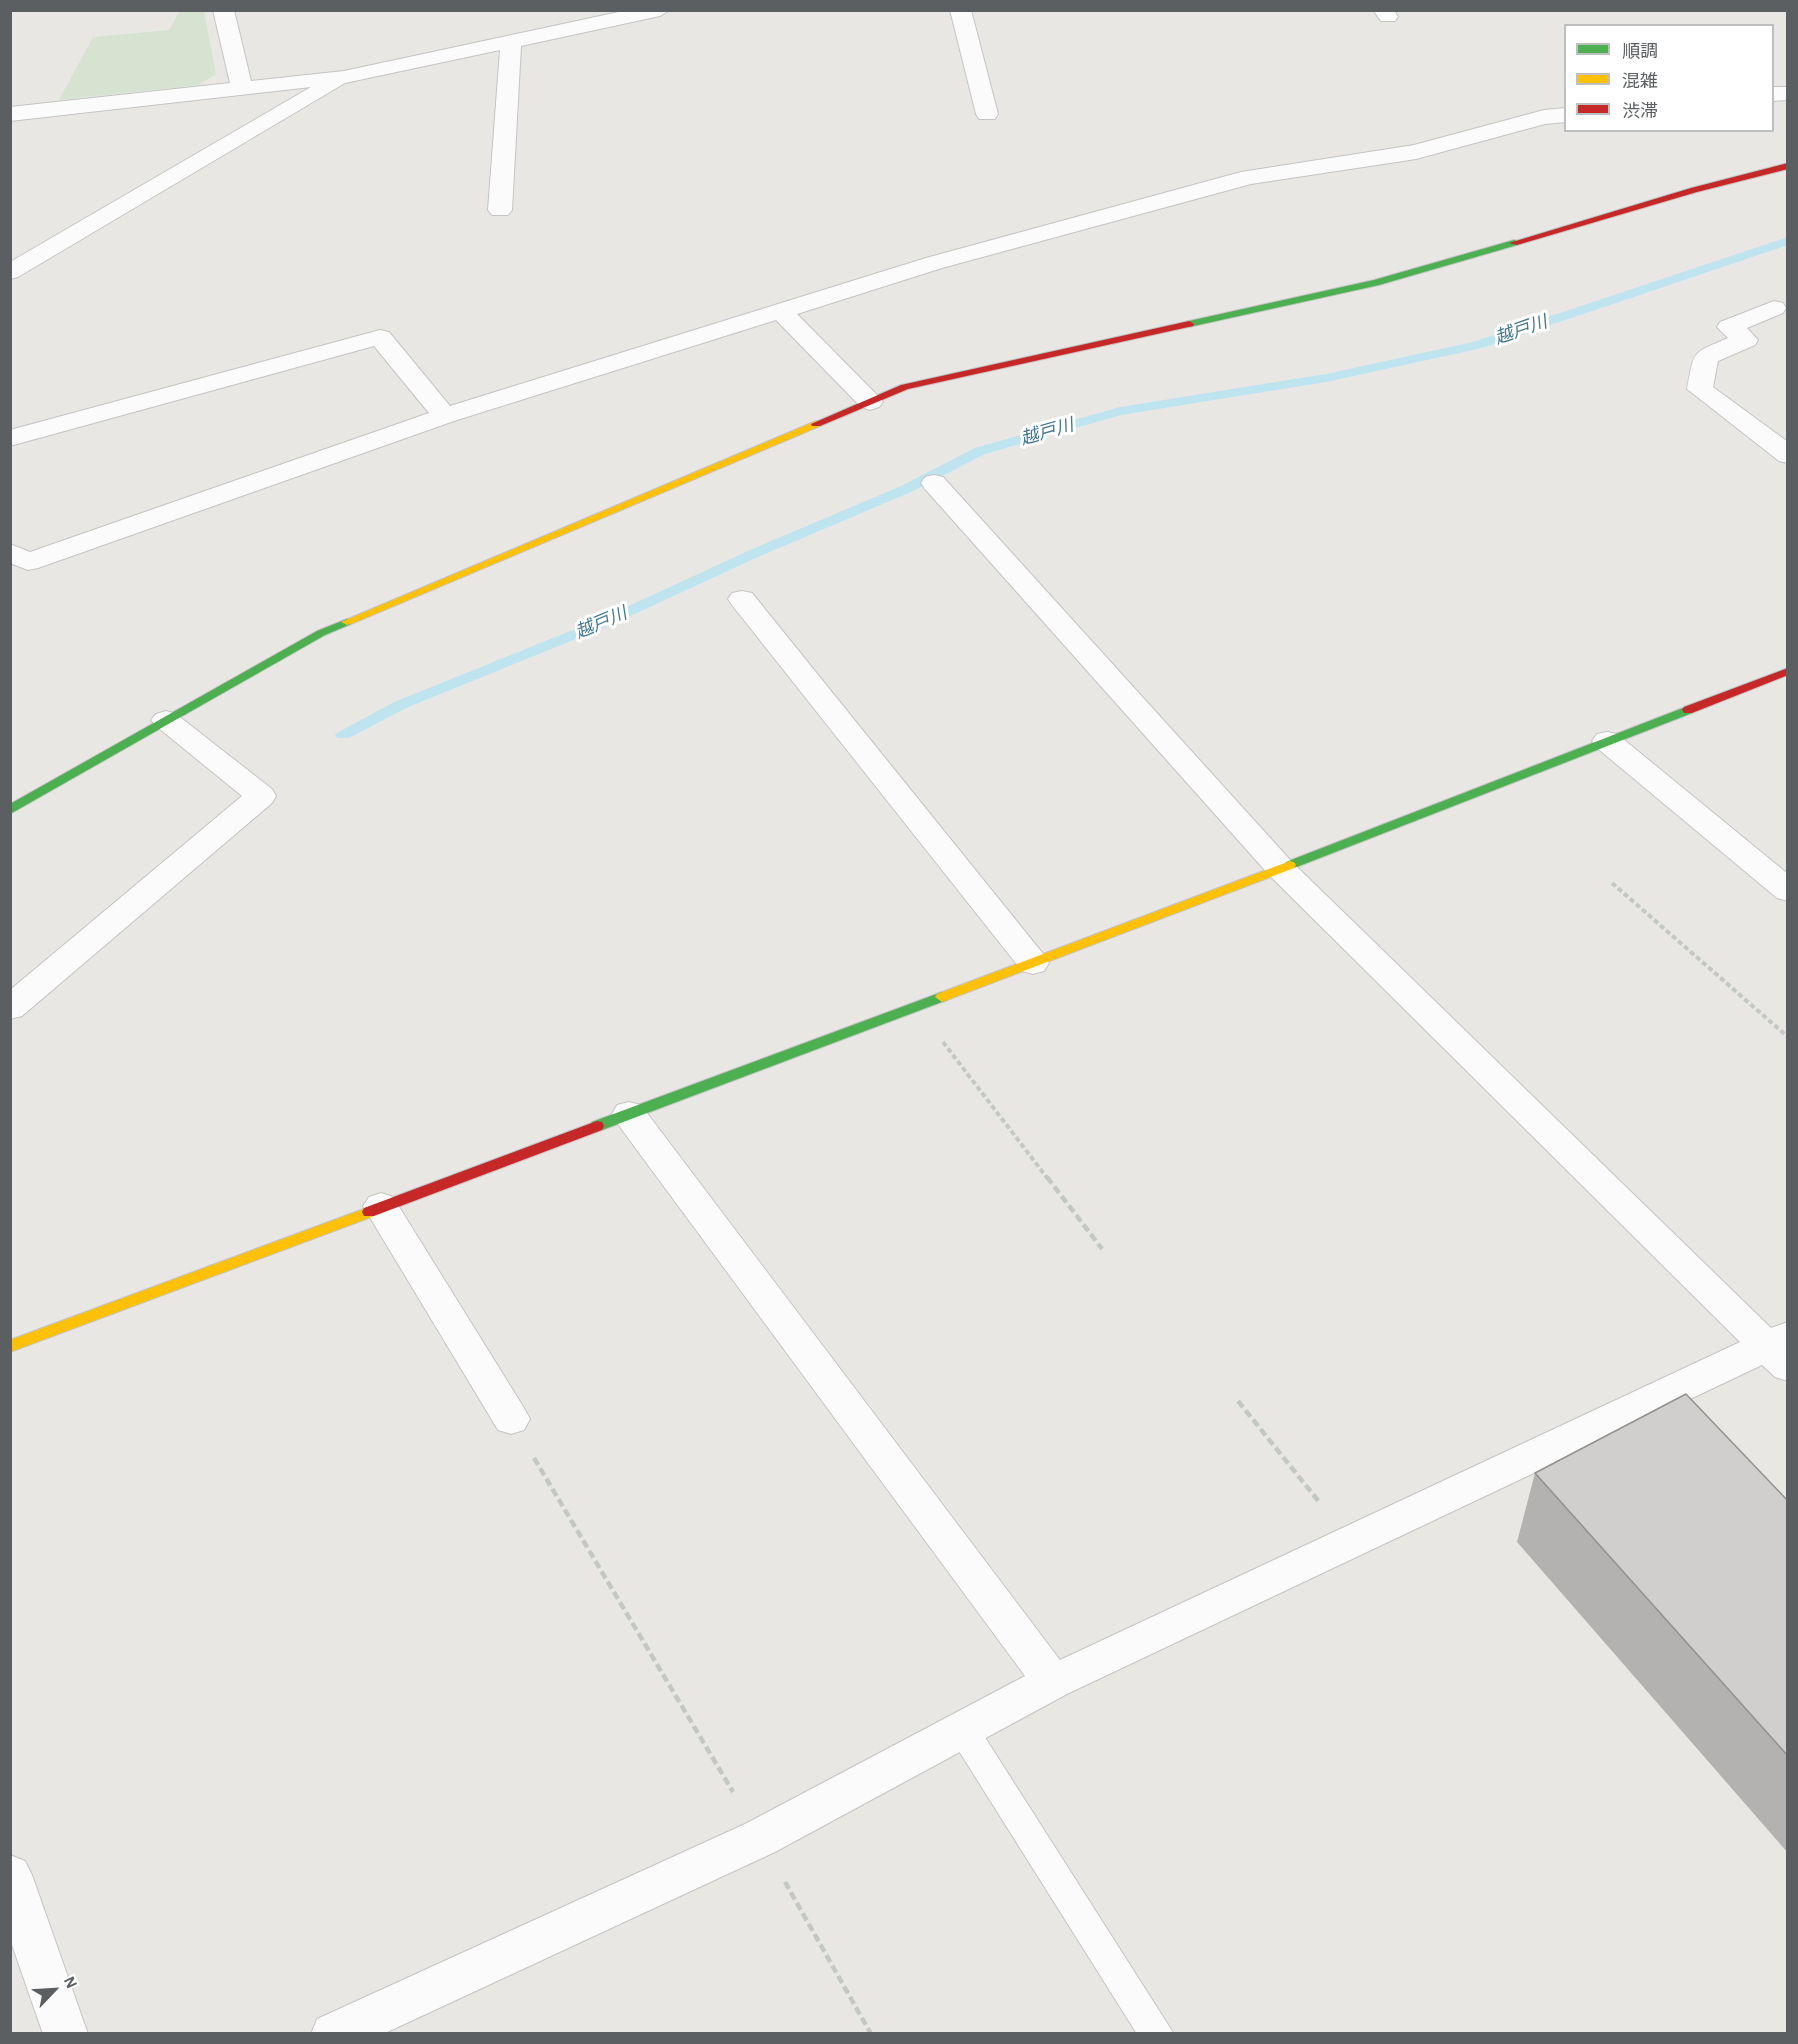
<!DOCTYPE html>
<html>
<head>
<meta charset="utf-8">
<style>
  body { margin:0 }
  #map { position:relative; width:1798px; height:2044px; overflow:hidden; background:#e9e7e4; font-family:"Alegreya Sans","Noto Sans JP",sans-serif }
  canvas { display:block }
  .frame { position:absolute; inset:0; border:12px solid #5b5f61; pointer-events:none }
  .legend { position:absolute; left:1564px; top:24px; width:210px; height:108px; box-sizing:border-box; background:#fff; border:2px solid #bdbfc0; margin:0; padding:8px 10px; list-style:none; font-size:18px; color:#5b5f61 }
  .legend li { display:flex; align-items:center; gap:12px; height:30px }
  .legend b { width:30px; border:2px solid #bdbfc0 }
  .north { position:absolute; left:24px; top:1960px; width:60px; height:60px; -webkit-text-stroke:4px #fff; paint-order:stroke; rotate:65deg; font-size:16px; font-weight:700; line-height:24px; text-align:center; color:#5b5f61 }
  .north::after { content:''; display:block; margin:auto; width:21px; height:27px; background:#5b5f61; clip-path:polygon(50% 0,100% 100%,50% 72%,0 100%) }
</style>
</head>
<body>
<div id="map">
<canvas width="1798" height="2044"></canvas>
<div class="frame"></div>
<ul class="legend">
<li><b style="height:8px;background:#4caf50"></b>順調</li>
<li><b style="height:8px;background:#ffc107"></b>混雑</li>
<li><b style="height:8px;background:#c62828"></b>渋滞</li>
</ul>
<div class="north">N</div>
</div>
<script>
const ctx = document.querySelector('canvas').getContext('2d');
ctx.lineJoin = 'round';
function paint(path, color) { ctx.fillStyle = color; ctx.fill(path, 'evenodd'); }
function trace(path, color, width, dash) { ctx.strokeStyle = color; ctx.lineWidth = width; ctx.lineCap = dash ? 'butt' : 'round'; ctx.setLineDash(dash || []); ctx.stroke(path); }
function label(font, color, halo, rows, align = 'center') {
  ctx.font = font + ' "Alegreya Sans","Noto Sans JP",sans-serif'; ctx.lineWidth = 6; ctx.setLineDash([]); ctx.textBaseline = 'middle'; ctx.strokeStyle = halo; ctx.fillStyle = color; for (const [text, x, y, turn = 0] of rows) {
    ctx.save(); ctx.translate(x, y); ctx.rotate((+turn || 0) * Math.PI / 180); ctx.textAlign = isNaN(turn) ? turn : align; if (halo) ctx.strokeText(text, 0, 0); ctx.fillText(text, 0, 0); ctx.restore();
  }
}
paint(new Path2D(`
  M180,11H204L216,74L198,85L59,100L93,37L169,30Z`), '#d6e3d1');
paint(new Path2D(`
  M1788,237V245L1482,348L1326,382L1121,415L985,454L911,492L760,556L615,623L406,708L349,738H337L335,734L394,702L605,617L750,550L901,486L975,448L1120,407L1326,374L1473,342Z`), '#bde4ef');
const lane = new Path2D(`
  M963,1716L974,1720L1174,2034H1137L952,1740L947,1730L952,1720Z`);
const street = new Path2D(`
  M213,10H234L251,81L344,71L628,10H670L660,16L521,46L512,210L508,215H492L488,210L500,50L345,83L18,277L10,279V262L311,87L10,121V107L230,83Z
  M950,10H971L998,114L995,119H979L976,114Z
  M1373,10H1394L1398,17L1395,21H1381Z
  M1772,87H1788V100L1772,101Z
  M1566,108V122L1545,124L1416,159L1251,184L942,268L797,314L879,397L883,402L879,407L870,410L861,407L776,320L454,421L38,568L28,570L10,563V544L30,552L429,413L374,346L10,446V430L380,330L389,332L450,406L926,258L1241,172L1414,145L1544,110Z
  M1774,301L1783,303L1786,308L1783,313L1747,328L1758,340L1755,345L1718,361L1713,387L1788,442V463L1779,461L1687,389C1695,349 1691,354 1728,338L1717,327L1720,322Z
  M934,475L943,477L1292,862L1771,1328L1788,1322V1381L1775,1377L1762,1365L1067,1694L775,1852L383,2034H311L317,2019L745,1824L1025,1676L617,1123L612,1114L617,1105L629,1102L641,1105L1060,1660L1740,1342L1270,876L925,489L921,483L925,477Z
  M742,591L752,593L1044,955L1049,963L1044,971L1033,974L1022,971L732,605L728,599L732,593Z
  M166,711L176,714L272,789L276,796L272,803L22,1016L10,1019V990L242,796L156,726L151,720L156,714Z
  M1607,732L1617,734L1788,874V901L1777,898L1597,748L1592,741L1597,734Z
  M381,1193L393,1197L524,1408L530,1419L524,1430L511,1434L498,1430L363,1206L369,1197Z
  M10,1855L25,1861L32,1875L88,2034H43L10,1939Z`);
const fast = new Path2D(`
  M1514,240L1517,241V245L1379,285L1189,327L1184,324L1189,321L1374,280Z
  M347,619L353,622L351,624L325,635L10,814V804L317,631Z
  M1688,706L1692,707L1694,710L1692,713L1294,868L1290,869L1284,865L1286,862Z
  M942,992L949,997L947,1000L602,1130H592L590,1126L592,1122Z`);
const slow = new Path2D(`
  M816,421L820,422V426L351,624L347,625L341,622Z
  M1290,861L1294,862L1296,865L1294,868L947,1000L942,1002L935,997L937,994Z
  M369,1207L374,1208L376,1212L374,1216L10,1352V1340Z`);
const jam = new Path2D(`
  M1788,163V169L1697,192L1517,245L1509,243L1691,188Z
  M1189,321L1194,324L1193,326L908,389L820,426H812L811,424L901,385Z
  M1788,668V675L1692,713H1684L1682,710L1684,707Z
  M597,1121L602,1122L604,1126L602,1130L374,1216H364L362,1212L364,1208Z`);
trace(lane, '#c4c4c4', 2);
trace(street, '#c4c4c4', 2);
trace(fast, '#c3c4c4', 2);
trace(slow, '#c3c4c4', 2);
trace(jam, '#c3c4c4', 2);
trace(new Path2D(`
  M1612,883L1788,1037
  M943,1042L1048,1179`), '#c3c8c5', 4, [5, 3]);
trace(new Path2D(`
  M1047,1177L1102,1249
  M1238,1401L1320,1503
  M534,1458L733,1792
  M785,1882L871,2034`), '#c3c8c5', 4.5, [8, 4]);
paint(lane, '#fcfbfb');
paint(street, '#fcfbfb');
paint(fast, '#4caf50');
paint(slow, '#ffc107');
paint(jam, '#c62828');
paint(new Path2D(`
  M1535,1473L1788,1501V1853L1517,1542Z`), '#b4b2b0');
const building = new Path2D(`
  M1686,1394L1788,1501V1756L1535,1473Z`);
paint(building, '#d1cfcd');
trace(building, '#929190', 1.5);
label('italic 18px', '#437993', '#fff', [
  ["越戸川",1521,330,-19],
  ["越戸川",1047,432,-16],
  ["越戸川",601,623,-23]
]);
</script>
</body>
</html>
